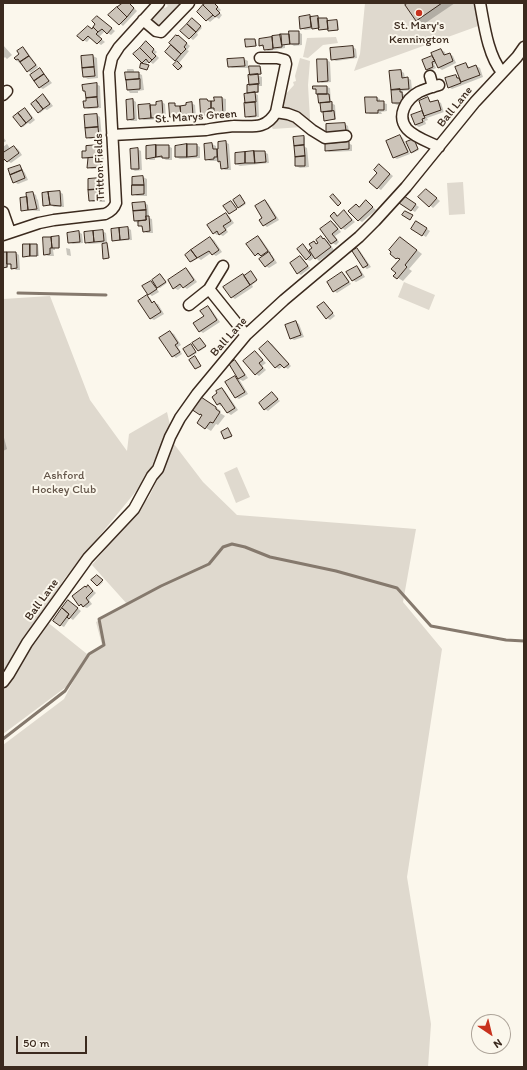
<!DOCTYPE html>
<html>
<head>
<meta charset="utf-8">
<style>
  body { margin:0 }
  #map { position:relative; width:527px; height:1070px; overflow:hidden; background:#fbf7ec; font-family:Itim,sans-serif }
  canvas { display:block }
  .frame { position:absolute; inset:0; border:4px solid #3b2a1e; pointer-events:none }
  .north { position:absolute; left:471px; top:1014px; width:40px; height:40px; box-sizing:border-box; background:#fbf7ec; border:1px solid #aea59a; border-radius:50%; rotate:145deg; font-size:11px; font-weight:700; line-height:16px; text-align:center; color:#3b2a1e }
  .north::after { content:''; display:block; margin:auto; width:14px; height:18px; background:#c8321e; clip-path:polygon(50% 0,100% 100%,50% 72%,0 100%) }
  .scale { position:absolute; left:16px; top:1036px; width:71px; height:18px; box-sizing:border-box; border:2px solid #3b2a1e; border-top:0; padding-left:5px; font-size:12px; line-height:14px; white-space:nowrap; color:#3b2a1e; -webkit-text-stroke:3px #fbf7ec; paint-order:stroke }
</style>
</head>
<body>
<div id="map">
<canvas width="527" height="1070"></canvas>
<div class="frame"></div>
<div class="north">N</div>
<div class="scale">50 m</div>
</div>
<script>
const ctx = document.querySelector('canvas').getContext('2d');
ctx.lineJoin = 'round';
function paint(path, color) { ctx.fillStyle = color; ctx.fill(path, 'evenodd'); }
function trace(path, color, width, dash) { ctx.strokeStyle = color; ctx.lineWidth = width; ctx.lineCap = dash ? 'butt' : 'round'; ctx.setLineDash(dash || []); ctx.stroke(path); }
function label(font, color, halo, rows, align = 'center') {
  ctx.font = font + ' Itim,sans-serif'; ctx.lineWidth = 4; ctx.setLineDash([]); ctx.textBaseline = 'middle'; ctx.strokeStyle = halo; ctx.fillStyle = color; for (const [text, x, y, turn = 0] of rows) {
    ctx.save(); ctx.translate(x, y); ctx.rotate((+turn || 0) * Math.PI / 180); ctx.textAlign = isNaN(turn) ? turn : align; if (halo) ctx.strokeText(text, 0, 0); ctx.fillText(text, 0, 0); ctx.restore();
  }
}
paint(new Path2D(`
  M167,3H186L158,29L151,22L163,7L165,8L168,6L166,4Z
  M365,3H476L481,25L354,71L360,54Z
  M336,37L338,43L323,45L308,58L303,57L307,38Z
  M300,58L310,61L308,85L310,119L307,123L281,110L284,96L294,85L293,82L296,81L295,76Z
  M279,117H290L302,127L273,129L271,126Z
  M463,182L465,214L449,215L447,183Z
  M404,282L435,295L429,310L398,297Z
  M50,296L90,400L127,451L129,434L167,412L170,425L146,479L65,578L3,671V299Z
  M174,444L203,482L237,515L416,529L403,602L442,649L407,877L431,1024L428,1067H3V745L64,699L84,660L66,687L3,734V689L46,621L87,654L102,645L96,622L127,604L92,565L149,497Z
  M237,467L250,497L236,503L224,473Z`), '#dfd9ce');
paint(new Path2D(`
  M121,3H129L137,11L123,26L110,15L122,4Z
  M207,3H214L221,10L219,12L222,15L219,19L216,17L210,22L198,12Z
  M410,3H455L424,24L417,20Z
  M309,16L312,18L318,17L319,19H327L328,21H338L339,30L331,31L329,29L322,30L320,28L305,30L301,28Z
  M100,19L115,31L111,35L105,31L99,37L105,42L101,45L91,37L87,42L83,40Z
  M194,20L202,28L197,33L198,35L193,40L182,31Z
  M298,32L302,34V45L294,46L291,44L285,45V48L268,51L260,45V39L282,36H290Z
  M178,36L190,46L187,50L189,51L179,63L183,67L180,70L175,65L178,62L166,52Z
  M246,40H256L257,46H247Z
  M3,45L12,55L7,59L5,57L3,59Z
  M149,45L157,52L155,54L159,58L153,64L149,61L146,64L143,62Z
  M353,47L356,49L357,58L336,61L332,59Z
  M23,48L26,50L38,67L31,73L16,60L21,54Z
  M441,50L445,52L446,56L450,54L453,56L456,63L442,70L439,68L437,63L434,64L436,68L430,71L427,69L423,61L434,56L432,54Z
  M93,56L97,58L98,78L88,79L84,77L82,57Z
  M244,59L248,61V68H232L229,66Z
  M318,60H327L330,62L331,82L322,83L319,81Z
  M466,64L470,68L476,66L480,68L483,77L452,89L449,87L456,76L460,79Z
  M260,67H261L262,74L257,75L262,77V86H259V93H254L258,95L259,117L249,118L246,116L251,94L248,92L250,85Z
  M40,69L52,83L43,89L39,87Z
  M127,69H133L134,70V73H138L142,75L144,90L138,91V93H130L128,90Z
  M401,71L404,73L405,78H408L411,80L412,90L403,91V94L405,95L406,104L397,105L393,103Z
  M96,84L100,86L101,108L88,109L85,107L87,102L86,92L84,91Z
  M327,87L330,88L331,103L335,105L336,120H325L324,112L322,111V104L320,103L317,90L314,89Z
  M43,95L46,97L53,106L47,110L45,109L40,113L39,112Z
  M215,98H222L226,99V117H218L215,115V110H211L212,116H206L202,114L207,100L210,102H215Z
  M377,98L380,99V102L387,104V111L381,112L382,114H370L367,112Z
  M428,99L432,103L438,101L441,103L444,112L427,118L428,120L425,121L426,124L419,127L415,125L412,115L424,111Z
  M133,100L136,102L137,121H131L128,119Z
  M162,102L165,104L166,119L144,120L140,118Z
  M191,103L195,105L196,117L174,118L171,116L174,104L178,107Z
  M25,109L28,111L35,120L30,124L28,123L23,127L21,126Z
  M97,115L100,117L102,138L90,139L87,137Z
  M345,124L348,126L349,133L330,134Z
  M400,136L403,138L410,154L397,159L393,157Z
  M3,137L6,141L3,143Z
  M304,137L305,138V147L307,148L309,167L300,168L296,166Z
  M415,141L419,150L413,153L411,151L407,143Z
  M225,142L229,144L231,170H225L222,168L221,163L219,161H210L206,159L205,145L212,144L216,146V150L220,149Z
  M348,143L352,145V151L329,152L326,150Z
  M7,144L11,150L14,147L18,149L22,155L11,163L6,160L5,161L3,160V147Z
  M196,145L200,147V158L180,159L176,157Z
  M99,146L103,148L104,168L92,169L88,167L89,159L83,158L87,151V147Z
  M168,146L172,148V160H166L163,158H155V160H150L147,158Z
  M137,149L141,151L142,170L135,171L132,169Z
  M264,152L268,154L269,163L240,166L236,164Z
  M379,165L393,176L381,190L378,188Z
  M20,166L25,173L28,180L18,184L14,182Z
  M143,177L147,179V196H137L133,194Z
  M100,179L103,181L105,202H93L90,200Z
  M60,192L63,194L64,207H54L51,205H44Z
  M429,192L440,201L433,208L420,197Z
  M33,193L36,195L37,199L38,200L40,211L22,210Z
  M240,196L246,204L240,208L239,207Z
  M404,197L419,207L415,212L400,203Z
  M265,201L268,203L279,220L267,227L264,225Z
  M366,201L376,210L362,222L359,220L356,205L360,207Z
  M145,203L148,205L149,218L152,219L153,233H147L144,231L143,228L135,221Z
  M344,211L355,222L345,230L342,228L331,216L334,213L338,216Z
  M226,214L229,216L234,223L226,229L228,232L223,236L219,234L217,235L214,233Z
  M331,222L335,224L341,232L335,236L339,242L336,245L332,243Z
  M417,222L430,231L426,237L413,229Z
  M128,228L131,230L132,240L114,241Z
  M102,231L106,233L107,242L104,243L108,245L110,258H104L103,243L89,244L86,242Z
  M79,232L82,234L83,243L73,244L69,242Z
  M59,237L60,238V248H55V250H53L54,256H48L45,254Z
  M258,237L261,239L271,253L270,254L272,255L277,263L269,268L266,266L264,257L256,255Z
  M321,237L328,241L334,250L319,261L315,257L310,261L306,259L303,245L309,251L313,248L314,242L317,245Z
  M210,238L214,240L222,252L216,256L211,253L201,260L198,258L192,262H191L186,255Z
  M401,238L422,254L409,269L412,271L403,281L395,276L397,273L400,260L391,254Z
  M37,244L38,245L39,256H24Z
  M66,248L70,249L71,256L67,255Z
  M357,249L360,251L371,267L367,269L364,267Z
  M3,253H16L19,255L20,270H16L8,263V268H3Z
  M300,257L303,259L310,268L301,275L298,273Z
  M357,267L360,269L365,277L356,282L352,280Z
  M186,269L189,271L197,282L187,289L183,286L178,290L174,288Z
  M252,273L257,281L252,285L253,287L235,299L232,297L245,277Z
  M342,273L345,275L351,284L337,293L334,291Z
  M160,275L167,283L160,288L155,286L159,292L152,296L149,294L144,287L151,282L157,286Z
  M147,296L150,298L153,303L158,304L164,314L154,320L150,318Z
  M324,303L327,305L335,316L330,320L327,318Z
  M208,307L211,309L220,322L203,333L200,331L195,324L205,317Z
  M296,322L299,324L304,337L294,340L291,338Z
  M170,332L174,334L181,345L178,347L182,354L176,358L173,356Z
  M200,339L206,347L200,351H198Z
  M268,342L272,344L291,366L288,369L283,366L279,369L276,367Z
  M191,345L197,353L190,357L184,349Z
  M255,352L266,363L262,366L266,370L259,376L256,374Z
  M235,361L238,363L248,378L243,381L239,379L230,364Z
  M235,377L239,379L248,394L239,399L235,397Z
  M222,389L225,391L238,410L231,415L228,413L222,405L221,406L217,404Z
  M272,394L280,401L268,411L265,409Z
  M207,401L221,411L220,413L225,416L218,425L216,424L211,431L198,423L203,416L193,409Z
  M228,429L232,437L226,439L225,438Z
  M3,434L7,449L3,451Z
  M98,577L103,582L99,586L93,580Z
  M88,586L96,593L89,600L92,604L87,608L79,605L86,588Z
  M72,604L81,611L73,620L70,618L64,627L60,625Z`), '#0003');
trace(new Path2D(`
  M18,293L106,295
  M3,739L65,691L89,654L104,645L99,619L161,586L209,564L223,547L232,544L245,547L270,557L336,571L397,588L431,626L506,640L524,641`), '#85796d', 3);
const building = new Path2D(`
  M120,3H129L134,8L127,17L117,7L121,4Z
  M206,3H214L218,7L216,9L220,13L215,17L203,5Z
  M408,3H442L416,21L405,5Z
  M203,5L213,15L206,21L197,12Z
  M117,7L127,17L119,25L108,15Z
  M310,15L311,27L300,29L299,17Z
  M97,16L112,28L107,34L102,29L98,32L93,27L95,24L92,21Z
  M318,16L319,28L312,29L310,17Z
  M192,18L201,26L196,32L187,24Z
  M318,18H327L328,29L319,30Z
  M337,20L338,30L328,31L327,21Z
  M187,24L196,32L189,39L180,31Z
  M88,26L92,29L93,27L98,32L96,34L102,39L97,44L88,36L83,41L77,36Z
  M289,31H299V44H290Z
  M280,34H289L290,44L282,45Z
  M176,35L177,36L178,35L187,43L184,47L186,49L181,54L169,43Z
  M281,35L282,47L273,48L272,36Z
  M272,37L273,49L264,50L263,45L259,46V39Z
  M245,39H255L256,46L246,47Z
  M146,41L154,49L152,52L156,56L152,60L140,48Z
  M171,45L181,54L175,61L165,52Z
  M353,46L354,57L331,60L330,48Z
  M23,47L29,56L20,62L18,59L16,60L14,58L19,54L17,51Z
  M140,48L152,60L149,63L146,59L142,63L133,54Z
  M441,49L444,55L450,53L453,61L438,68L431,53Z
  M93,55L94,67L82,68L81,56Z
  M29,56L36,65L27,72L20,62Z
  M432,56L435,61L432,62L433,67L426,70L422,60Z
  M244,58L245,66L228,67L227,59Z
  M317,59H327L328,81L318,82Z
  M177,61L182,66L178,70L173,65Z
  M141,63L149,65L147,70L140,68Z
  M466,63L468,68L476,65L480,75L461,82L455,67Z
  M249,66H260L261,74L250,75Z
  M94,67L95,76L83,77L82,68Z
  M40,68L44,74L34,81L30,75Z
  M401,70L402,78L408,77L409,89L391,90L389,71Z
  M125,72H139V79L126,80Z
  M44,74L49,81L39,88L34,81Z
  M258,74L259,84L249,85L248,75Z
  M456,75L457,78H459L461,83L448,88L445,78Z
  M140,79V89L127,90L126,80Z
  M97,83V97L86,98L85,91H83L82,85Z
  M258,84V92L247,93V85Z
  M313,86H327V94H316V89H313Z
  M400,89V92H402L403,103H392L391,90Z
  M255,92L256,102L245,103L244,94Z
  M43,94L50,104L43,109L36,100Z
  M318,94H329L330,102L319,103Z
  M97,97L98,107L84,108L83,101H86V98Z
  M214,97H222L223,115H214V108H211V101H214Z
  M365,97H377V101H384V110H378V113H366Z
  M428,97L430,102L438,100L441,110L424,116L419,101Z
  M133,99L134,119L127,120L126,100Z
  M200,99H207L208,101H211V108L208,109L209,115H201Z
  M36,100L43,109L38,113L31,104Z
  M162,101L163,117L151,118L150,105H156V102Z
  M192,102L193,116H181L180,106L186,105V103Z
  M255,102L256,116L245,117L244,103Z
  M332,102V111L321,112L320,103Z
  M169,103H175V106H180L181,116L170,117Z
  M150,104L151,118L139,119L138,105Z
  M25,108L32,118L26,123L18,113Z
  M334,111L335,119L324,121L323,112Z
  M422,111L425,118L422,119L423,122L415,125L411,115Z
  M18,113L26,123L21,127L13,117Z
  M97,114L98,127L85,128L84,115Z
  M345,123L346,131L326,133V124Z
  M98,127L99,137L86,138L85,128Z
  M400,135L408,152L393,158L386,141Z
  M304,136V145L294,146L293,137Z
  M414,139L418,149L411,153L406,142Z
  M226,141L228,168L221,169L220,161L218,162L217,149H218V142Z
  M349,142V149L325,151V144Z
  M212,143L213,149H217V157H214V159L205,160L204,144Z
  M187,144H197V156L187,157Z
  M187,144V157H175V146Z
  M99,145L100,157L82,158V151H86V146Z
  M156,145H169V158H162V156L156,157Z
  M156,145V157L146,159V146Z
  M304,145L305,156L295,157L294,146Z
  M14,146L19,153L7,162L3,158V153Z
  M138,148L139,169H131L130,149Z
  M254,151H265L266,162L255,163Z
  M254,151L255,163H245V152Z
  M245,152V163L235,164V153Z
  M305,156V166H295V157Z
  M100,157L101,167L87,168L88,158Z
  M379,164L390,174L377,189L369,182L377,173L374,170Z
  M20,165L22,170L10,175L8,169Z
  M22,170L25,178L13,183L10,175Z
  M143,176L144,185H132V177Z
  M100,178L101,189L88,190V179Z
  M132,185H144V194L132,195Z
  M101,189L102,200L89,201L88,190Z
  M426,189L437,198L429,207L418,197Z
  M60,191L61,206L50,205L48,192Z
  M33,192L37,209L28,210L26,193Z
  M48,192L50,205L43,206L42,193Z
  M333,194L341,203L338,206L330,197Z
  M240,195L245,203L238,208L233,200Z
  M404,196L416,204L411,211L399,203Z
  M27,197L28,210L21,211L20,198Z
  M265,200L276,218L263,226L259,220L262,218L255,206Z
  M366,200L373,207L358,221L348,211L356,204L359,207Z
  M231,201L237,209L229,214L223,206Z
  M145,202L146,210L133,211L132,203Z
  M146,210V220L134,221L133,211Z
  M344,210L352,220L341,229L330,216L334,212L337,216Z
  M405,211L413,215L410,220L402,215Z
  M226,213L231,221L223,226L226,230L219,235L217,231L213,234L207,225Z
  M146,216H149L150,231L143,232L142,226H138V221L146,220Z
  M331,221L338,229L332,234L337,240L331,244L320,229Z
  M416,221L427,228L422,236L411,229Z
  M128,227L129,239L120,240L119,228Z
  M119,228L120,240L112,241L111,229Z
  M103,230L104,241L94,242L93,231Z
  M79,231L80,242L68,243L67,233Z
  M93,231L94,242L85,243L84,232Z
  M59,236V248H52L51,237Z
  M258,236L268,251L261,256L258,253L255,256L246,244Z
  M321,236L323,239L324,238L331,247L315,259L309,250L312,248L309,244L314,241L316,244L318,243L316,240Z
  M43,237H51L52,248H50V254L44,255Z
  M210,237L219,250L212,255L209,251L197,258L191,250Z
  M400,237L417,250L405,265L407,267L397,279L393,276L396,273L391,269L400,259L397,258L396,259L390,254L391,252L389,250Z
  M107,243L109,258L103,259L102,244Z
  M23,244H30V256L23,257Z
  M30,244H37V256H30Z
  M303,244L311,255L306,260L297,249Z
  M357,248L368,265L363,268L352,251Z
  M191,250L197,258L190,262L185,255Z
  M3,252H7V267L3,268Z
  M7,252H16L17,268L11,269V264H7Z
  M269,252L274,260L265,267L259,259Z
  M300,256L308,266L297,274L290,263Z
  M357,266L362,275L352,281L346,272Z
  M186,268L194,280L183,288L180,284L173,289L168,280Z
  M251,271L257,280L250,285L244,276Z
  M342,272L349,282L333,292L327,282Z
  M160,274L166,282L157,288L152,280Z
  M243,274L250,285L231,298L223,287Z
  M151,281L157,289L148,295L142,286Z
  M147,295L152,303L154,301L161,312L150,319L138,301Z
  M324,302L333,313L326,319L317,307Z
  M208,306L217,320L199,332L193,323L204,316L200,311Z
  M296,321L301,335L290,339L285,325Z
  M170,331L178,343L175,345L180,352L172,357L159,338Z
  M200,338L206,346L198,351L192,343Z
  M268,341L289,364L284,368L280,364L275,368L259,349Z
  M191,344L196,352L188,357L183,349Z
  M255,351L263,360L259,363L263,368L255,375L243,361Z
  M195,356L201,366L195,369L189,360Z
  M235,360L245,375L238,379L229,364Z
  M235,376L245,392L235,398L225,382Z
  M222,388L235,408L227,413L220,403L217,405L212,397L217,393L216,391Z
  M272,392L278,399L264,410L259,403Z
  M201,397L216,407V409L220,412L213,423L210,422L205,429L197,423L202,415L200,414V415L191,409Z
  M228,428L232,436L224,439L221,432Z
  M97,575L103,580L97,586L91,580Z
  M88,585L93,591L86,598L89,602L83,607L81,604L79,606L72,596L85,586L86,587Z
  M68,600L78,608L69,619L67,617L69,614L62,608Z
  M62,608L69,614L60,626L53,621Z`);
paint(building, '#ccc4b9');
trace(building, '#3b2a1e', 1);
const minor = new Path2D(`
  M480,3C484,24 488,56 502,72
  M143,20L156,31L161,32L189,3
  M430,76L433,87
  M3,95L7,91
  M276,112L288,114L296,117L312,130L325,138L346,136
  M112,135L206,130C215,128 225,127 234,126C252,126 266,130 276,112L286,64L285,60L277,58H260
  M439,147C429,142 414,137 407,129C396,116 406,99 419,92C425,89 432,87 439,85
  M3,212L10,232
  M3,235L39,223L54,220L105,214C110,212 114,209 116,203L109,72L112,58L119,47L159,3
  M209,289L246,335
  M189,305L209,289L223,266
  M3,682L9,674L27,643L88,558L134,509L152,476L158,469L170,437L180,418L197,394L246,335L284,300L359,237L375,221L406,187L475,102L517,57L524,47`);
trace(minor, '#3b2a1e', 13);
trace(minor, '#fbf7ec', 10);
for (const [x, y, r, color] of [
  [419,13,4,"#c8321e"]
]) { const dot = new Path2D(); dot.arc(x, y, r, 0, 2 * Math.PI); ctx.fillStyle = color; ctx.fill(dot); trace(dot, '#fbf7ec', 1.5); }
label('12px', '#3b2a1e', '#fbf7ec', [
  ["St. Mary's",419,26],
  ["Kennington",419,40]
]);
label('12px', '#3b2a1e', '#fbf7ec', [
  ["Ball Lane",455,107,-51],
  ["St. Marys Green",196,117,-4],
  ["Tritton Fields",100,167,-92],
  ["Ball Lane",229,337,-48],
  ["Ball Lane",42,600,-54]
]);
label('12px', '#64564a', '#fbf7ec', [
  ["Ashford",64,476],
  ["Hockey Club",64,490]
]);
</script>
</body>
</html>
